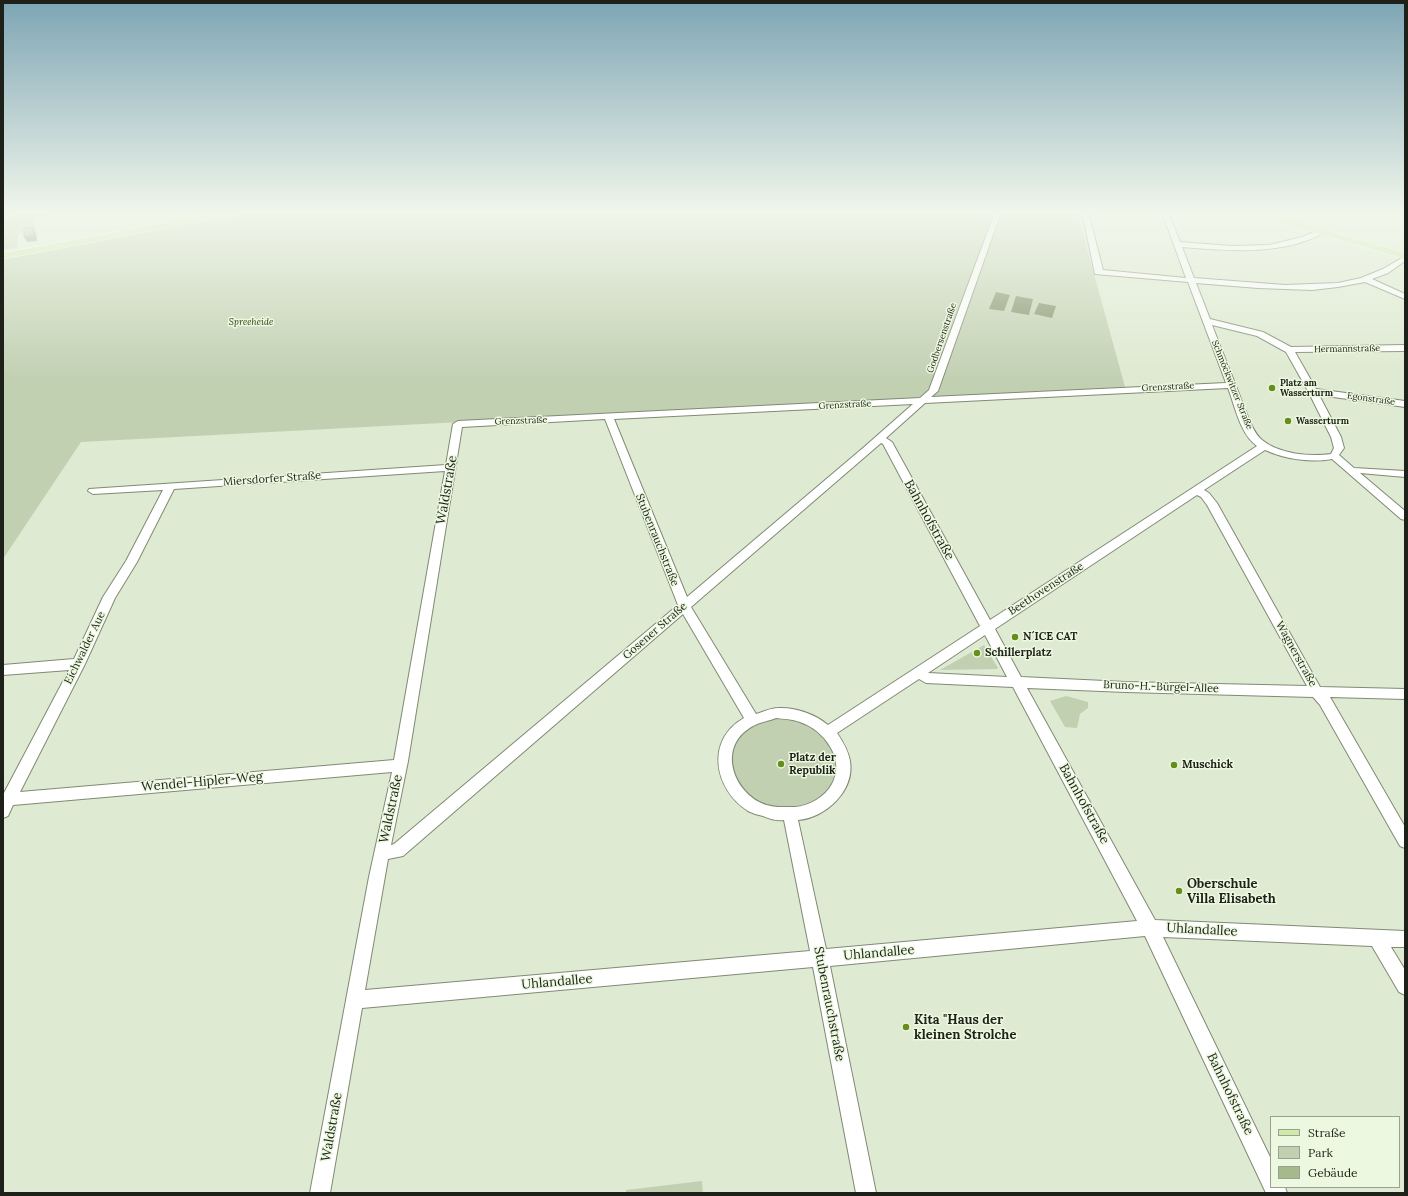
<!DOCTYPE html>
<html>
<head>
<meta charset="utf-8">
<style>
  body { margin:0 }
  #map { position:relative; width:1408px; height:1196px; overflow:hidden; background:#dfead2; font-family:Lora,serif }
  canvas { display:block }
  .frame { position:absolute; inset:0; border:4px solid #1d2119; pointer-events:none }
  .legend { position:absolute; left:1270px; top:1116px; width:130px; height:72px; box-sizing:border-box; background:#ecf8df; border:1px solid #99a290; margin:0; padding:5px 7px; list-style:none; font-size:12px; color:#1d2119 }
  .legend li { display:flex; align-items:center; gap:8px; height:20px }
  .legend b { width:20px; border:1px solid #99a290 }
</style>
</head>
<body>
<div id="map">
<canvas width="1408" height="1196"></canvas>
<div class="frame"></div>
<ul class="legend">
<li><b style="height:5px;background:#d0e9a9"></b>Straße</li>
<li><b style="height:11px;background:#c2d0b2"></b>Park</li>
<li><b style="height:11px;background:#a6b98d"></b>Gebäude</li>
</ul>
</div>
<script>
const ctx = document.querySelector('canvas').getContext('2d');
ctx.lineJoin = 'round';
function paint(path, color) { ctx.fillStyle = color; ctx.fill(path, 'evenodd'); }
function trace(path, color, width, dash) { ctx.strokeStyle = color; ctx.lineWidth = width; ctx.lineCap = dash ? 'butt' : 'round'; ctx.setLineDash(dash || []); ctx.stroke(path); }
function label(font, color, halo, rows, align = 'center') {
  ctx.font = font + ' Lora,serif'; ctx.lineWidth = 3; ctx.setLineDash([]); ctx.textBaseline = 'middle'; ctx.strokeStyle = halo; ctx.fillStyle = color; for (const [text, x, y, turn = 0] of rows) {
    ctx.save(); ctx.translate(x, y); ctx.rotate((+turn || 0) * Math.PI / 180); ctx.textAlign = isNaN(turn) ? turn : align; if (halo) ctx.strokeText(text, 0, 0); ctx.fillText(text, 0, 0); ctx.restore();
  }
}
paint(new Path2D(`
  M30,212L33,216L35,230L18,234L17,247L3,250V218Z
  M242,212H1077L1125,387L81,442L3,559V258Z
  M984,645L998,668L997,669L940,670Z
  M1066,696L1088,702V708L1080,714L1077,728L1065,727L1050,701Z
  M777,719L792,720L807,724L820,732L830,743L836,756L838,769L834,782L827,794L803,808L778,810L754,801L736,785L729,755L738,736L748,727L762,721Z
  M702,1181L703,1193H626V1190Z`), '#c2d0b2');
paint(new Path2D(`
  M996,292L1010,295L1004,311L989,309Z
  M1016,296L1033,299L1029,315L1011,312Z
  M1039,303L1056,306L1052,318L1034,314Z`), '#7d8f65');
const minor = new Path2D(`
  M32,212H53C49,215 39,216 34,215Z
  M995,212H1001L938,391L931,397L1226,383L1188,282L1095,274L1082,212H1088L1103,270L1186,278L1162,212H1168L1180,242L1232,246L1269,245L1302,237L1319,230L1325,231C1318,237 1308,240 1299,243C1261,254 1221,250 1182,247L1194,278L1285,285L1338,283L1361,278L1383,269L1405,256V261L1388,273L1372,279L1405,294V299L1365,282L1338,287L1312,290L1258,288L1196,283L1210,319L1263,332L1291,347L1405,345V351L1295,352L1316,389L1405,401V407L1319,395L1341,437L1344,448L1339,455L1354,468L1405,471V477L1360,473L1405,511V520L1401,519L1332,459C1310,463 1285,459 1265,450L1204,490L1209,493L1217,503L1320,687L1405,689V699L1330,697L1405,827V848L1400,846L1320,705L1313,697L1126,692L1027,688L1155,920L1405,931V947H1391L1405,970V995L1399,992L1372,946L1163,937L1271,1159V1187H1285L1287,1193H1266L1145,936L830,966L876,1193H856L813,967L362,1008L330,1193H310L369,877L392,772L13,805L8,816L3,818V794L4,793L69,670L3,675V665L74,659L103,597L126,561L163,490L93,494L88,491L89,489L446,465L453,424L458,421L920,398L929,390ZM1212,325L1257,336L1286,352L1308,391L1331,437L1334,448L1331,454C1310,457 1279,454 1262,440C1256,435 1253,428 1250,422ZM1228,388C1235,406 1240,434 1257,446L990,620L892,442L886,438L925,403ZM913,404L863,448L687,597L614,419ZM605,419L678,605L394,844L391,845L408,761L462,427ZM881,443L883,444L980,626L828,725C815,714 795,707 778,708C771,708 763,712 756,714L691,607ZM445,471L394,760L20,792L85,664L115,598L137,562L174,489ZM1197,495L1201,497L1207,505L1307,686L1126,682L1021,677L995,629ZM683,614L744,718C705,740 714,789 748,811C752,813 758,815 763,816C770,819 776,821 784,820L810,951L365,990L388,859L403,856ZM985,635L1007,677L928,673ZM919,679L926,683L1013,687L1137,921L826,949L798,820C826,818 855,790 850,761C848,750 843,742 837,733ZM776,718C784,719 792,719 800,722C824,730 846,759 832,784C825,797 809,806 795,807C782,807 770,808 759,802C730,786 719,744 753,726C760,722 769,721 776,718Z`);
const major = new Path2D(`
  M224,212H240L236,215L3,259V253Z
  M1251,212H1263L1405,253V259L1252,214Z`);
trace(minor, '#808a74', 2);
trace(major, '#fff', 1);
paint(minor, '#fff');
paint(major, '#d0e9a9');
paint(new Path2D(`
  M33,228L36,233L37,241L27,242L24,237Z`), '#748263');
const building = new Path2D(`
  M33,228L34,235L24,237V229Z`);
paint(building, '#a6b98d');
trace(building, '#748263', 1);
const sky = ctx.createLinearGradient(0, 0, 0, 379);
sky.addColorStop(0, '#7da5b4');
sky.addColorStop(0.56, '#f1f6eb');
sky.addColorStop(1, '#f1f6eb00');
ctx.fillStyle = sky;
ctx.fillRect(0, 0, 1408, 379);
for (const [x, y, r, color] of [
  [1272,388,4,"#678e1a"],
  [1288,421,4,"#678e1a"],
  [1015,637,4,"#678e1a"],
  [977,653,4,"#678e1a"],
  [781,764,4,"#678e1a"],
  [1174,765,4,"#678e1a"],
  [1179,891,4,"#678e1a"],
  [906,1027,4,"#678e1a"]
]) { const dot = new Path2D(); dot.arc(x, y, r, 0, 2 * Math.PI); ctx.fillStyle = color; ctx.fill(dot); trace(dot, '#ecf8df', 1.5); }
label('italic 9px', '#2e400f', '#ecf8df', [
  ["Spreeheide",251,322]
]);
label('9px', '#1d2119', '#ecf8df', [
  ["Godbersenstraße",942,338,-71],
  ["Hermannstraße",1347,349,-1],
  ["Schmöckwitzer Straße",1232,385,68],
  ["Grenzstraße",1168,387,-3],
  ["Egonstraße",1371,399,8],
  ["Grenzstraße",845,405,-3],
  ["Grenzstraße",521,421,-2]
]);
label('bold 9px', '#1d2119', '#ecf8df', [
  ["Platz am",1280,383],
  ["Wasserturm",1280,393],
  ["Wasserturm",1296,421]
], 'left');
label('11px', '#1d2119', '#ecf8df', [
  ["Miersdorfer Straße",272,479,-4],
  ["Stubenrauchstraße",657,540,68],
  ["Beethovenstraße",1046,589,-33],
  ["Gosener Straße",655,631,-41],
  ["Eichwalder Aue",85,648,-64],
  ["Wagnerstraße",1296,654,61],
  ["Bruno-H.-Bürgel-Allee",1161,687,2]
]);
label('bold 11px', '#1d2119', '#ecf8df', [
  ["N´ICE CAT",1023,637],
  ["Schillerplatz",985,653],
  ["Platz der",789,758],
  ["Republik",789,771],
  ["Muschick",1182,765]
], 'left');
label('13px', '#1d2119', '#ecf8df', [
  ["Waldstraße",447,490,-80],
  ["Bahnhofstraße",929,520,61],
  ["Wendel-Hipler-Weg",202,782,-5],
  ["Bahnhofstraße",1084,804,61],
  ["Waldstraße",391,809,-78],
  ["Uhlandallee",1202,930,3],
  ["Uhlandallee",879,953,-5],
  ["Uhlandallee",557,982,-5],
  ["Stubenrauchstraße",829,1004,79],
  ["Bahnhofstraße",1230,1094,64],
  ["Waldstraße",332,1127,-80]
]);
label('bold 13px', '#1d2119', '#ecf8df', [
  ["Oberschule",1187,884],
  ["Villa Elisabeth",1187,899],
  ["Kita \"Haus der",914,1020],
  ["kleinen Strolche",914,1035]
], 'left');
</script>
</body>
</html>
